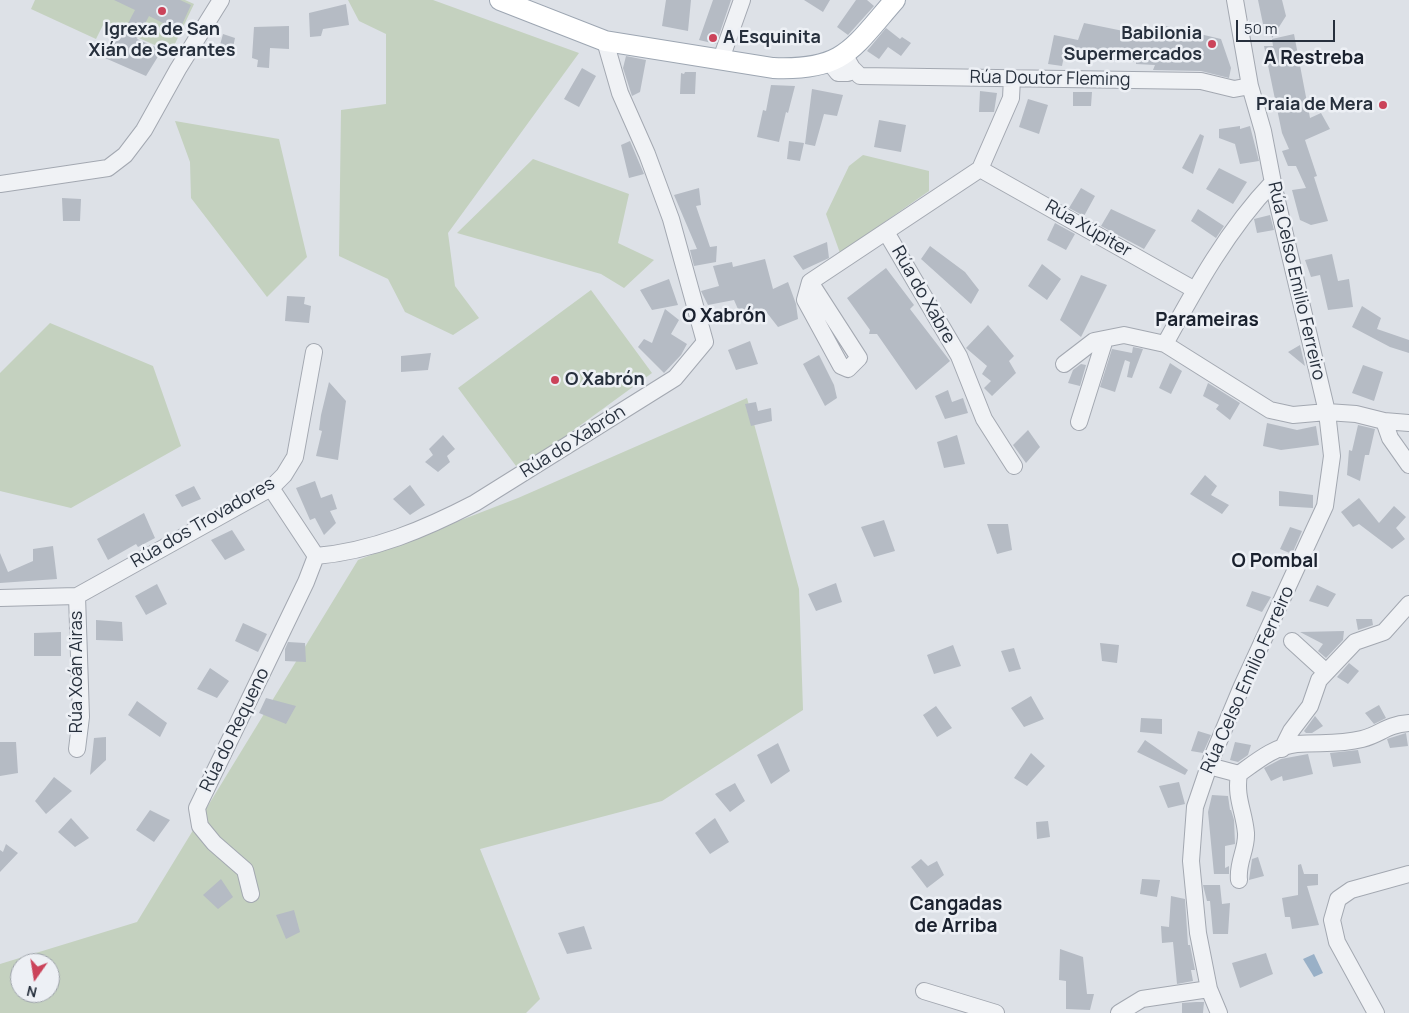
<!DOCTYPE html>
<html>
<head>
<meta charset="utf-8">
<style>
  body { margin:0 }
  #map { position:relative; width:1409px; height:1013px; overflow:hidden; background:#dde1e7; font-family:Manrope,sans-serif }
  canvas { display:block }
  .north { position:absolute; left:10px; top:953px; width:50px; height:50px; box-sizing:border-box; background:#edf0f5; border:1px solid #9ea3ab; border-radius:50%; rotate:193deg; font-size:14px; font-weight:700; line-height:20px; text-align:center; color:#27303d }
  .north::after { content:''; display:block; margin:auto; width:18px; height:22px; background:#cb435a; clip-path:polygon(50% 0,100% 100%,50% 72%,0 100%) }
  .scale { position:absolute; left:1236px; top:20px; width:99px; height:22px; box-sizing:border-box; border:2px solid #27303d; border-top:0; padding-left:6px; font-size:15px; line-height:18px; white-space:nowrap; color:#27303d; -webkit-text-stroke:4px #edf0f5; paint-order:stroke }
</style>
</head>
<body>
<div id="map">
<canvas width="1409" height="1013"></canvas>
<div class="north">N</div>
<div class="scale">50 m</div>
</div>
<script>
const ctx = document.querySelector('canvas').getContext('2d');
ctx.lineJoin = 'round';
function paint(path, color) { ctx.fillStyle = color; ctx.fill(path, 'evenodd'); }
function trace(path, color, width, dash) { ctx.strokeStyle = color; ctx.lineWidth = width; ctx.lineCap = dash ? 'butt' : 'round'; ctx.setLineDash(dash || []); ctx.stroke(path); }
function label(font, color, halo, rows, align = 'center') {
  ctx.font = font + ' Manrope,sans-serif'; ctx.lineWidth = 5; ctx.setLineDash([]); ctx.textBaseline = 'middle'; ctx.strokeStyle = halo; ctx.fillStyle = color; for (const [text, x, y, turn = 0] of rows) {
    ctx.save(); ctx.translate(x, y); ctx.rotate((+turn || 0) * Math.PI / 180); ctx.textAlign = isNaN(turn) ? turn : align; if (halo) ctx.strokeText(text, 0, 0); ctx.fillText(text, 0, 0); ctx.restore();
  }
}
paint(new Path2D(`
  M35,0H185L194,4L171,52L104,23L96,39L31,9Z
  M348,0H433L579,53L448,233L455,286L479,318L453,335L405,312L388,279L339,256L341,110L386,104V34L359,21Z
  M175,121L279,139L307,257L267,297L191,198L190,162Z
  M863,155L929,171V191L840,253L826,214L849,166Z
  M533,159L629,194L618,243L654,260L624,288L601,274L457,233Z
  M591,290L652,373L519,470L458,388Z
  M50,323L153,366L181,446L71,508L0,491V373Z
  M747,398L799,589L803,710L662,801L480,849L540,999L526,1013H0V964L137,922L358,560L518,498ZM20,963H50V993H20Z`), '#c4d1bf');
paint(new Path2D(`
  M1314,954L1323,973L1314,977L1303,959Z`), '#99b0c7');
paint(new Path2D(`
  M114,0H180L191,5L179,31L149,16L137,39L162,50L146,76L105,58L116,30L123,33L135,10Z
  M666,0H691L688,31L662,26Z
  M713,0H731L716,44L699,40Z
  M804,0H830L823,12Z
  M856,0H867L874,6L848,35L837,27Z
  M1258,0H1282L1286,16L1272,38L1270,24H1263Z
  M346,4L349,25L323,29L321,36L310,37L309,13Z
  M1084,23L1143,35V31L1164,34L1166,26L1221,39L1231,68L1229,78L1201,71L1153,70L1155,65L1136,64V62L1091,60L1065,51L1062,66L1048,64L1054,35L1078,40Z
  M289,26V49L270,48L269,68L257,67L258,60L252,58L254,27Z
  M886,28L900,39L902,37L911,43L901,56L888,47L879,59L867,51Z
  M223,34L235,38L232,52L220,45Z
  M1294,34L1310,118L1321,113L1330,129L1305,140L1317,176L1314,177L1328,221L1311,225L1300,220L1292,190L1306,188L1296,166H1288L1282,151L1289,149L1282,133L1264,46H1273L1272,39Z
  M626,56L646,60L640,92L632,96L623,68Z
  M582,68L596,76L579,107L564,99Z
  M685,72H696L695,94H680L681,73L684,74Z
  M771,85L795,86L788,113L786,112L779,142L757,137L763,110L766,111Z
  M812,89L843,95L837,116L824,114L815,146L805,144Z
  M980,91L997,93L994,112H979Z
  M1073,92H1092L1091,106H1073Z
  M1028,99L1048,105L1039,134L1019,127Z
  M879,120L906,125L901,152L874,147Z
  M1240,126V129L1250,126L1259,161L1240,164L1235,144L1219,138V129Z
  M1200,134L1204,136L1193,174L1182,168Z
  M630,141L644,174L629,178L621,145Z
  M789,141L804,143L800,161L787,159Z
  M1219,168L1247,182L1233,204L1206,189Z
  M699,188L701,205L696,206L710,247L717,246L716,262L694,266L690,250L697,249L674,195Z
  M1081,188L1095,196L1084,216L1069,208Z
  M62,198L81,199L80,221H63Z
  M1111,209L1156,230L1144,249L1101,226Z
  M1198,209L1224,226L1216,238L1191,221Z
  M1270,215L1274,230L1257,233L1254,219Z
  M1055,223L1075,234L1066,250L1047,240Z
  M827,242L829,258L803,270L793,256Z
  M930,246L965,272L979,290L971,304L921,259Z
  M1332,254L1338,281L1349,279L1353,307L1328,310L1320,275L1311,277L1305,260Z
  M765,259L773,289L788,282L796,304L798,319L778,327L764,309L741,316L734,300L708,305L701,291L719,286L713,266L732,262L733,267Z
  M1042,264L1061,279L1047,300L1028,286Z
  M886,268L914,305L910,309L950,361L916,390L877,334H869L870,330L847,298Z
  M1081,275L1107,285L1081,337L1060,320Z
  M669,279L678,305L652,310L640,290Z
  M287,296L305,297L304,304L311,306L309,323L285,321Z
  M1362,306L1381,318L1377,329L1409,340V353L1390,347L1352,327Z
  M665,309L679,320L671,334L687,344L681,355L664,373L638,347L644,339L652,343Z
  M988,325L1014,356L1009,361L1016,373L992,396L984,388L991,381L982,374L987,366L966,348Z
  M750,341L758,364L736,370L728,350Z
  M1300,345L1305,366L1288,352Z
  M1133,347L1143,349L1132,378L1127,377L1130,362L1125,360L1115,392L1100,387L1112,349L1132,353Z
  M431,353L428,370L401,372V356Z
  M819,355L834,385L837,398L825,406L803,364Z
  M1170,363L1182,371L1171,394L1159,388Z
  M1081,364L1086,365L1080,386L1068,383L1073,370Z
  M1363,365L1383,372L1374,401L1352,393Z
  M329,382L346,401L338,460L316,456L322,431L319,430L321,415Z
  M1208,383L1240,403L1230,420L1216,409L1219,405L1203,396Z
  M948,390L952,402L963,398L968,413L945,419L935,396Z
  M756,402L758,411L771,408L772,421L751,426L745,404Z
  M1267,423L1297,430L1316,426L1319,445L1281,450L1263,446Z
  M1358,425L1375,429L1369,455H1365L1360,481L1347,475L1349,450L1352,451Z
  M1028,430L1040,447L1026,463L1013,445Z
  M443,435L455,449L447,456L450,462L438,472L425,462L433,455L429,449Z
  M957,435L965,464L944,468L937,442Z
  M1205,475L1217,486L1211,495L1229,505L1222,514L1190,494Z
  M315,481L321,498L332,494L337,509L330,511L336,523L324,535L315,518L310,520L296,488Z
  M410,485L425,505L410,515L393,499Z
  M194,486L201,499L182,507L175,495Z
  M1279,491L1313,495V508L1279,506Z
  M1359,498L1379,523L1394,506L1406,517L1396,528L1405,539L1392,549L1359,524L1353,527L1341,512Z
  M144,513L155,538L138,547L136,544L108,560L97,539Z
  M884,520L895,551L874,557L861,527Z
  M987,524H1008L1012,550L997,554Z
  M1290,527L1302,531L1292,554L1280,549Z
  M232,530L245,550L225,560L211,540Z
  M53,546L57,579L0,583V553L8,572L33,561V549Z
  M836,583L842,602L816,611L808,594Z
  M157,584L167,604L146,615L135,596Z
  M1317,585L1336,594L1328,607L1309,601Z
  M1252,591L1271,597L1262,612L1246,606Z
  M1356,619H1372L1373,625L1358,630Z
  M96,620L122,622L123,641L96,640Z
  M243,623L267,634L258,652L235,641Z
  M1344,631L1343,640L1326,658L1318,651L1323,644L1300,632Z
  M61,632V656H34V633Z
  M288,642L305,643L306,662L285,661V649Z
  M1100,643L1119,645L1117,663L1102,661Z
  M953,645L961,666L934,674L927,655Z
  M1014,648L1021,669L1009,672L1001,651Z
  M1349,663L1359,671L1348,684L1337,677Z
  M210,668L229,681L217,698L197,689Z
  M1031,696L1044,719L1024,727L1011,708Z
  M266,698L296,706L286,724L259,713Z
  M137,701L167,723L160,737L128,715Z
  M1379,705L1386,718L1374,724L1365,713Z
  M936,706L952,728L937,737L923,715Z
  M1315,716L1323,726L1312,733H1306L1304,731Z
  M1141,718L1162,719V734L1140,732Z
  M1198,731L1211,735L1203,753L1191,751Z
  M1406,733L1408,746L1390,748L1387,739Z
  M106,737V760L90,775L94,738Z
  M1145,740L1188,770L1185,775L1137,752Z
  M0,742H16L18,773L0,776Z
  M1235,742L1251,745L1248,755L1238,762L1230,760Z
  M778,743L790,771L771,784L757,755Z
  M1358,750L1361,763L1333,767L1330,753Z
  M1031,753L1045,766L1027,786L1014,778Z
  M1308,754L1313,774L1283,781L1282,776L1271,781L1264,768L1281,759Z
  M54,777L72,791L46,814L35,801Z
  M1179,782L1185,804L1168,808L1159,786Z
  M735,783L745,801L730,812L715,794Z
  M1212,795L1228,796L1230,810H1231L1234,820L1235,844L1225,846V868L1229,866V874H1214L1208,812Z
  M150,810L170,820L154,842L136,830Z
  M71,818L89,838L75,847L58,832Z
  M715,818L729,842L710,854L695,833Z
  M1048,821L1050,837L1037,839L1036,822Z
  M6,844L18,853L0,872V850L3,852Z
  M1258,857L1264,876L1249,880L1252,859Z
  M921,859L928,866L937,861L944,875L927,888L911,867Z
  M1301,864L1304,874H1318V885L1307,886L1319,925L1292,929L1290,917H1285L1282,898L1298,895V865Z
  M221,879L233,897L218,909L203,895Z
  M1142,879L1160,880L1157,897L1140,894Z
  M1203,885H1220L1222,904L1230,903L1228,934H1213L1210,901H1207Z
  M1171,896L1185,899L1188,945H1190L1195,970H1191L1193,981L1177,984L1173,942L1162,943L1161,926L1169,927Z
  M294,910L300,932L286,939L276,915Z
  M584,926L592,949L567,954L558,933Z
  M1060,949L1083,957L1087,994H1094L1090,1010L1066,1009V981L1059,980Z
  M1266,953L1273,974L1240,988L1232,963Z
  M1196,1002H1204L1203,1013H1182V1003Z`), '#b5bbc4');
const minor = new Path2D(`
  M721,59L742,0
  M830,63L838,73H848L852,68L848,61
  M852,68L860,76L1201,81L1234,89L1250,86
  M980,169L1195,290
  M0,184L108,168L125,155L144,130L178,69L221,0
  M886,232L959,356L984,419L1014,466
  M810,282L859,358L848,369L841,366L805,300L810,282L980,169L1011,98L1012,78
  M1165,344C1196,287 1228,229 1273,182
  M1064,364L1094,341L1124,335L1165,344L1270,410L1293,415L1327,412L1356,414L1384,421L1409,423
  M1384,421L1390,438L1409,465
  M1079,422L1105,339
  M271,488L316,556
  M316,556C373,551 425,529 475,503L675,378L705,342L671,219L647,154L620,93L605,41
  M77,596L81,717L77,749
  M0,598L77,596L271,488L284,475L295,457L314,352
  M1292,641L1326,672
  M1282,749L1291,731L1310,706L1319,680L1355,642L1384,632L1409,604
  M1209,766L1239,774C1257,761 1275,746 1297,744C1320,742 1338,745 1362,739C1382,734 1385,725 1409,723
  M1239,774C1235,797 1244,811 1246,833C1247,850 1237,862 1239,880
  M251,894L245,870L214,843L200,826L197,808L306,582L316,556
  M924,991L996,1013
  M1119,1013L1142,999L1209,989
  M1219,1013L1209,989L1198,933L1191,861L1195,807L1211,760L1242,686L1325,506L1332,456L1327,412L1274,188L1263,131L1250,86L1235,0
  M1376,1013L1337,942L1332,920L1338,899L1351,890L1409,874`);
const major = new Path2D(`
  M500,0L605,41L773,68C844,71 852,49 895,0`);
trace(minor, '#a3a8b1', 18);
trace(major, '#9da6b2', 22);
trace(minor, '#f0f2f5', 16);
trace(major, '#fff', 20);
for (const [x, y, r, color] of [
  [162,11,5,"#cb435a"],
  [713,38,5,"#cb435a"],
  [1212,44,5,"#cb435a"],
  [1383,105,5,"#cb435a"],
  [555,380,5,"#cb435a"]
]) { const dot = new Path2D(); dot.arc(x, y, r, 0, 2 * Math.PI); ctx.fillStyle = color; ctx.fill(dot); trace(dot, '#edf0f5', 2); }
label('bold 18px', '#27303d', '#edf0f5', [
  ["Igrexa de San",162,30,"center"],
  ["Xián de Serantes",162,51,"center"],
  ["Babilonia",1202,34],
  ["Supermercados",1202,55],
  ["A Esquinita",723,38,"left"],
  ["Praia de Mera",1373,105],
  ["O Xabrón",565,380,"left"]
], 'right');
label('18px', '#27303d', '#edf0f5', [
  ["Rúa Doutor Fleming",1050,79,1],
  ["Rúa Xúpiter",1088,229,30],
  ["Rúa Celso Emilio Ferreiro",1296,281,77],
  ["Rúa do Xabre",923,295,60],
  ["Rúa do Xabrón",573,442,-32],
  ["Rúa dos Trovadores",203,523,-30],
  ["Rúa Xoán Airas",77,672,-90],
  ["Rúa Celso Emilio Ferreiro",1248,680,-66],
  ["Rúa do Requeno",235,730,-64]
]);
label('bold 19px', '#1a212e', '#edf0f5', [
  ["A Restreba",1314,59],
  ["O Xabrón",724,317],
  ["Parameiras",1207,321],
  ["O Pombal",1275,562],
  ["Cangadas",956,905],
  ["de Arriba",956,927]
]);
</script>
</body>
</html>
